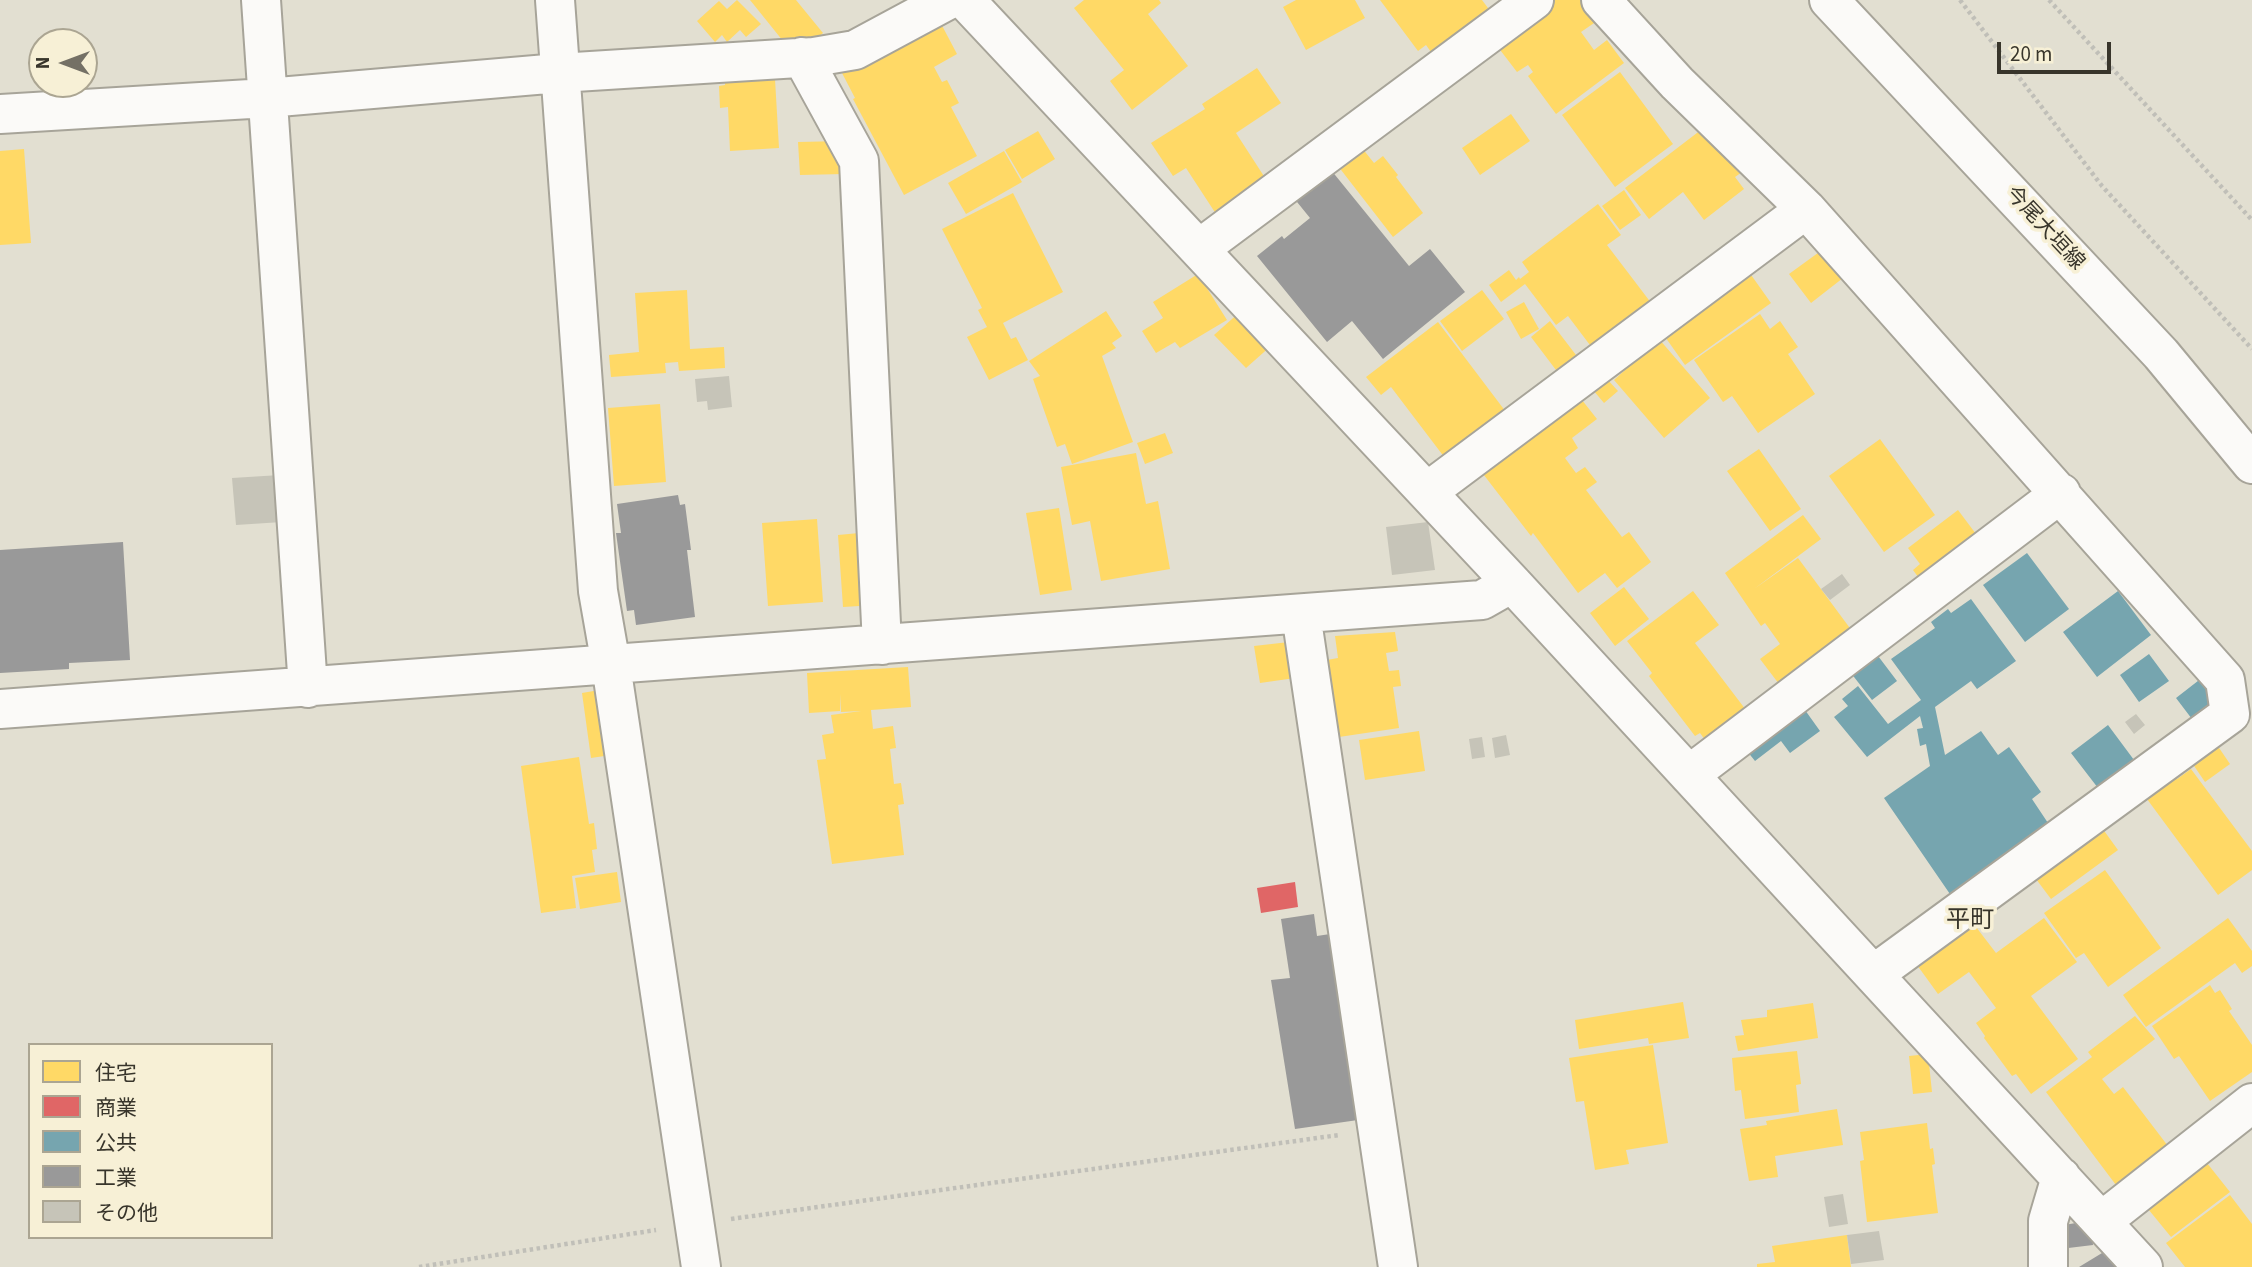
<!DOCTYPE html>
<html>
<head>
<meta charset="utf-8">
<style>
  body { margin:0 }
  #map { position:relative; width:2252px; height:1267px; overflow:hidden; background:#e2dfd1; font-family:"Source Sans 3","Noto Sans JP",sans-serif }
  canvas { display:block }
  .legend { position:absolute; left:28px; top:1043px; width:245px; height:196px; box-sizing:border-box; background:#f7f0d6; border:2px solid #aba592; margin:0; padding:9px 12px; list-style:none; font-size:21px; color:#38352b }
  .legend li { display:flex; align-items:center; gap:14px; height:35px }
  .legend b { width:35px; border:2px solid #aba592 }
  .north { position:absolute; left:28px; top:28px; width:70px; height:70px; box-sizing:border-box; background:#f7f0d6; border:2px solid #aba592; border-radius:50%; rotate:270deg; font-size:19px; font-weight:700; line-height:28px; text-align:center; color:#38352b }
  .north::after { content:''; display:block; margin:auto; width:24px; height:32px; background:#747065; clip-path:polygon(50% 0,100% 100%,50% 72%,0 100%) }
  .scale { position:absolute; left:1997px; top:42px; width:114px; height:32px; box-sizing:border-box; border:4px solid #38352b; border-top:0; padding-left:9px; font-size:21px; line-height:24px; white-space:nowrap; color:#38352b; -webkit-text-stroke:5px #f7f0d6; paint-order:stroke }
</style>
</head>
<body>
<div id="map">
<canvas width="2252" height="1267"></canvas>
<ul class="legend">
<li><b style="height:19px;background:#ffd966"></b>住宅</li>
<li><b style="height:19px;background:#e06666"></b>商業</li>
<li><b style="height:19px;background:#76a5af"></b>公共</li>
<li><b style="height:19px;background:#999"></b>工業</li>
<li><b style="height:19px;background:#c6c4b8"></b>その他</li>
</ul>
<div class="north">N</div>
<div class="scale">20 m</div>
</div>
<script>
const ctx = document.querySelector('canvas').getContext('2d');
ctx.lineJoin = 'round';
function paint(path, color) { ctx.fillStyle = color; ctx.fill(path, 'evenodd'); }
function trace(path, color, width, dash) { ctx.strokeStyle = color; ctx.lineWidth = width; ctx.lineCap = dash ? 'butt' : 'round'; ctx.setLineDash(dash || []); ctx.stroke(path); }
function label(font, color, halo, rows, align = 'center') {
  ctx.font = font + ' "Source Sans 3","Noto Sans JP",sans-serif'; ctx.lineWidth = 7; ctx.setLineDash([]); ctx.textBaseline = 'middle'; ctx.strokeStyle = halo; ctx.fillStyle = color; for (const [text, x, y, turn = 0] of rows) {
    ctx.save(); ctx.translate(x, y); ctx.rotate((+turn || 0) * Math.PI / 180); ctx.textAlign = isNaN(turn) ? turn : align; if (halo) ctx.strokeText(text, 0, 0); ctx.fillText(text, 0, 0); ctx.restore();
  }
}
paint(new Path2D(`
  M737,0L761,24L746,37L740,30L727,42L722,35L715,42L697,21L719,1L727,9Z
  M750,0H796L823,33L815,40L783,41Z
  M1084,0H1159L1161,3L1148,14L1188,66L1132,110L1110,81L1124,70L1074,8Z
  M1296,0H1355L1365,18L1306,50L1283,7Z
  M1380,0H1482L1494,16L1436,59L1426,45L1418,51Z
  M1550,0H1581L1597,21L1581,32L1594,50L1607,40L1624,63L1556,114L1528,76L1533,72L1528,65L1517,72L1494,42Z
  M938,18L957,54L934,67L942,82L947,80L959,103L951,107L977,156L904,195L853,99L855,98L842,73Z
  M1257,68L1281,103L1236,133L1269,184L1218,217L1186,168L1173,176L1151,143L1205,109L1202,104Z
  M1620,72L1673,144L1615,187L1562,115Z
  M754,75V80L775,79L779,148L730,151L728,107L720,108L719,86L725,85V78Z
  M1511,114L1530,141L1480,175L1462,148Z
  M1710,123L1745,170L1735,177L1744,189L1704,220L1683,192L1649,219L1625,188Z
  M1038,131L1055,159L1022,179L1005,150Z
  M843,141L844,174L800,175L798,142Z
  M1362,148L1374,163L1383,156L1398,175L1396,177L1423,213L1393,237L1338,166Z
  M24,149L31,243L0,245V151Z
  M1004,151L1022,182L966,214L948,183Z
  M1624,190L1641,215L1620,230L1602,206Z
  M1013,193L1063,292L1003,323L1011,339L1016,337L1028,360L989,380L967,337L987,327L978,310L982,308L942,229Z
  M1598,204L1621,235L1607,245L1658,312L1599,357L1568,316L1556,325L1525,284L1501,302L1489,285L1509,270L1516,280L1519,277L1520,279L1529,272L1522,262Z
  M1822,250L1843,278L1811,303L1789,274Z
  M1749,272L1771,303L1685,365L1663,334Z
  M1198,274L1227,320L1180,348L1175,342L1156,353L1142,331L1163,318L1153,302Z
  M687,290L690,349L724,347L725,368L679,371L678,362L665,363L666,373L611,377L609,355L639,352L635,293Z
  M1482,290L1504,319L1462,351L1440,321Z
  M1524,302L1539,329L1521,339L1506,312Z
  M1106,311L1122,336L1112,343L1116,348L1102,356L1133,442L1072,464L1065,444L1057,447L1033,379L1040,376L1029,361Z
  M1241,311L1272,345L1246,368L1214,335Z
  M1760,314L1770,329L1780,321L1798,347L1788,354L1815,394L1758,433L1732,396L1723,402L1694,360Z
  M1550,321L1576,355L1556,370L1531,337Z
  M1438,322L1512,420L1451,466L1391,387L1381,395L1366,377Z
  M1659,339L1710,398L1664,438L1614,380Z
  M1607,379L1618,391L1604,403L1593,390Z
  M1578,395L1597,419L1572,438L1578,448L1565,458L1576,473L1585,467L1597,482L1586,490L1622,537L1629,532L1651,562L1617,588L1605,573L1578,593L1533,533L1531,536L1480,470Z
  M660,404L666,482L614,486L608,408Z
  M1165,433L1173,453L1145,464L1137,443Z
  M1880,439L1935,515L1884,552L1829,476Z
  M1759,449L1801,509L1770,531L1727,471Z
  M1136,453L1146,504L1158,501L1170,569L1101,581L1090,521L1072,525L1061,467Z
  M1059,508L1072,590L1040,595L1026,513Z
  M1958,510L1982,542L1924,585L1913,570L1920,564L1908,548Z
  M1803,515L1821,539L1754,589L1798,558L1855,635L1779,684L1760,659L1780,644L1765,623L1761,626L1725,573Z
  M817,519L823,602L768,606L762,523Z
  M870,532L876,605L843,607L838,535Z
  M1624,587L1649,619L1615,646L1590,613Z
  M1693,591L1719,625L1695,643L1749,714L1708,744L1700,733L1695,736L1649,676L1652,673L1627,641Z
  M1395,632L1398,651L1386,653L1389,671L1399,670L1401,686L1393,687L1399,728L1339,737L1327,660L1338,658L1335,636Z
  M1289,642L1295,678L1260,683L1254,646Z
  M908,667L911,707L871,710L873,729L893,726L896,748L890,749L894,784L901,783L904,804L898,805L904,855L832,864L817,760L826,759L822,735L834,733L831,715L861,711L841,712L840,694V711L809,713L807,673Z
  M605,689L611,755L591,758L582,693Z
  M1419,731L1425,771L1365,780L1359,740Z
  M2213,739L2230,764L2205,782L2188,757Z
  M579,757L589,824L594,823L597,849L592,850L595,872L572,876L576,908L541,913L521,766Z
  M2191,769L2252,851V870L2218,895L2144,795L2173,774L2177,779Z
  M2097,821L2118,850L2051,899L2030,871Z
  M2105,870L2161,948L2108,987L2084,953L2076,958L2044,913Z
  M617,872L621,902L580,909L575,878Z
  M2044,918L2077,962L2031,996L2078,1059L2031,1094L2016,1074L2012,1076L1984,1038L1985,1036L1976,1023L1996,1008L1969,972L1938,994L1917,965L1973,923L1996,953Z
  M2228,918L2252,951V966L2242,973L2235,963L2146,1027L2123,995Z
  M2210,985L2215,993L2220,990L2232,1009L2229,1011L2252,1045V1072L2210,1101L2179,1056L2174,1059L2152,1026Z
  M1683,1002L1689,1038L1649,1044L1648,1038L1579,1049L1575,1020Z
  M1813,1003L1818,1038L1738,1051L1735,1036L1744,1035L1741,1020L1767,1017V1010Z
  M2135,1016L2155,1039L2102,1079L2114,1094L2123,1087L2171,1150L2119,1189L2046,1092L2092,1057L2088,1052Z
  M1653,1045L1668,1143L1626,1150L1629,1164L1595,1170L1584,1101L1576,1102L1569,1058Z
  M1797,1051L1801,1084L1796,1085L1799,1112L1745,1119L1741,1090L1735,1091L1732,1058Z
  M1928,1054L1932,1092L1913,1094L1909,1056Z
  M1837,1109L1843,1145L1775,1156L1778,1177L1749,1181L1740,1129L1767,1125L1766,1121Z
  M1927,1123L1930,1149L1933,1148L1935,1164L1932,1165L1938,1213L1867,1222L1860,1161L1864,1160L1860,1132Z
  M2203,1158L2230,1192L2171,1237L2144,1204Z
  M2230,1195L2252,1224V1267H2185L2166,1243Z
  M1847,1235L1851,1267H1757V1264L1775,1262L1772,1246Z`), '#ffd966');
paint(new Path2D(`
  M1295,882L1298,907L1261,913L1257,888Z`), '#e06666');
paint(new Path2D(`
  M2027,553L2069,609L2025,642L1983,585Z
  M2118,591L2151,635L2097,677L2063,632Z
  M1971,599L2016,661L1977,689L1971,681L1935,707L1945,755L1981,731L1998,755L2009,747L2041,792L2032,799L2048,823L2012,848L2015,853L1952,897L1884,798L1930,766L1926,744L1920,746L1917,729L1923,728L1920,716L1867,757L1834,717L1848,706L1842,699L1858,686L1888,724L1921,700L1891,659L1935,628L1931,622L1948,609L1951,613Z
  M1872,648L1897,681L1872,700L1847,668Z
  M2149,654L2169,681L2139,702L2120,675Z
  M2203,677L2222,701L2195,723L2176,698Z
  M1800,703L1820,731L1790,753L1781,741L1755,761L1743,746Z
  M2108,725L2134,760L2098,788L2071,753Z`), '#76a5af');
paint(new Path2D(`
  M1331,170L1409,266L1430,249L1465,292L1383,359L1352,321L1327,342L1257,256L1282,236L1284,239L1310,218L1293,197Z
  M678,495L680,505L685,504L691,550H687L695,617L636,625L634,610L627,611L616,533H621L617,504Z
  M123,542L130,660L69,663V669L0,673V550Z
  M1314,914L1317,936L1330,934L1358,1120L1295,1129L1271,980L1290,978L1281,919Z
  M2082,1222L2092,1233L2093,1245L2060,1249L2058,1226Z
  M2107,1250L2117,1267H2079Z`), '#999');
paint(new Path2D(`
  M729,376L732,407L708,410L707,401L697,402L695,379Z
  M280,475L282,522L236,525L232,478Z
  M1428,522L1435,570L1392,575L1386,527Z
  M1842,574L1850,585L1830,600L1821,589Z
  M2136,714L2145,725L2134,734L2125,722Z
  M1506,735L1510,755L1495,758L1492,738Z
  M1482,737L1485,757L1472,759L1469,739Z
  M1843,1194L1848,1224L1829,1227L1824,1197Z
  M1879,1231L1884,1260L1851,1264L1847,1235Z`), '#c6c4b8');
const street = new Path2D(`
  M261,0L308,688
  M555,0L598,591L611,665L701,1267
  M965,0L1512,583L2143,1267
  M1601,0L1677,83L1806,209L2225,680L2230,714L1874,974
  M802,57L859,161L882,645
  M0,114L267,98L559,73L814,57L855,50L948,0
  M1199,249L1534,0
  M1427,492L1806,209
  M1301,614L1398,1267
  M0,709L1482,600L1512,583
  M1689,775L2061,493
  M2102,1221L2252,1103
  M2048,1267V1221L2061,1177`);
const secondary = new Path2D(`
  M1829,0L2161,354L2252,464`);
trace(street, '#a7a499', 42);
trace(secondary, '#a7a499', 42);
trace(new Path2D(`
  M1960,0L2102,186L2252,349
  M2049,0L2252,220
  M731,1219L1339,1135
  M419,1267L656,1230`), '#c0bfb8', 4.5, [3.5, 3.5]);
trace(street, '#fbfaf8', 38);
trace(secondary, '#fbfaf8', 38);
label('21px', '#38352b', '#f7f0d6', [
  ["今尾大垣線",2044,229,47]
]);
label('24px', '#38352b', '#f7f0d6', [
  ["平町",1970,922]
]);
</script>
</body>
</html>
